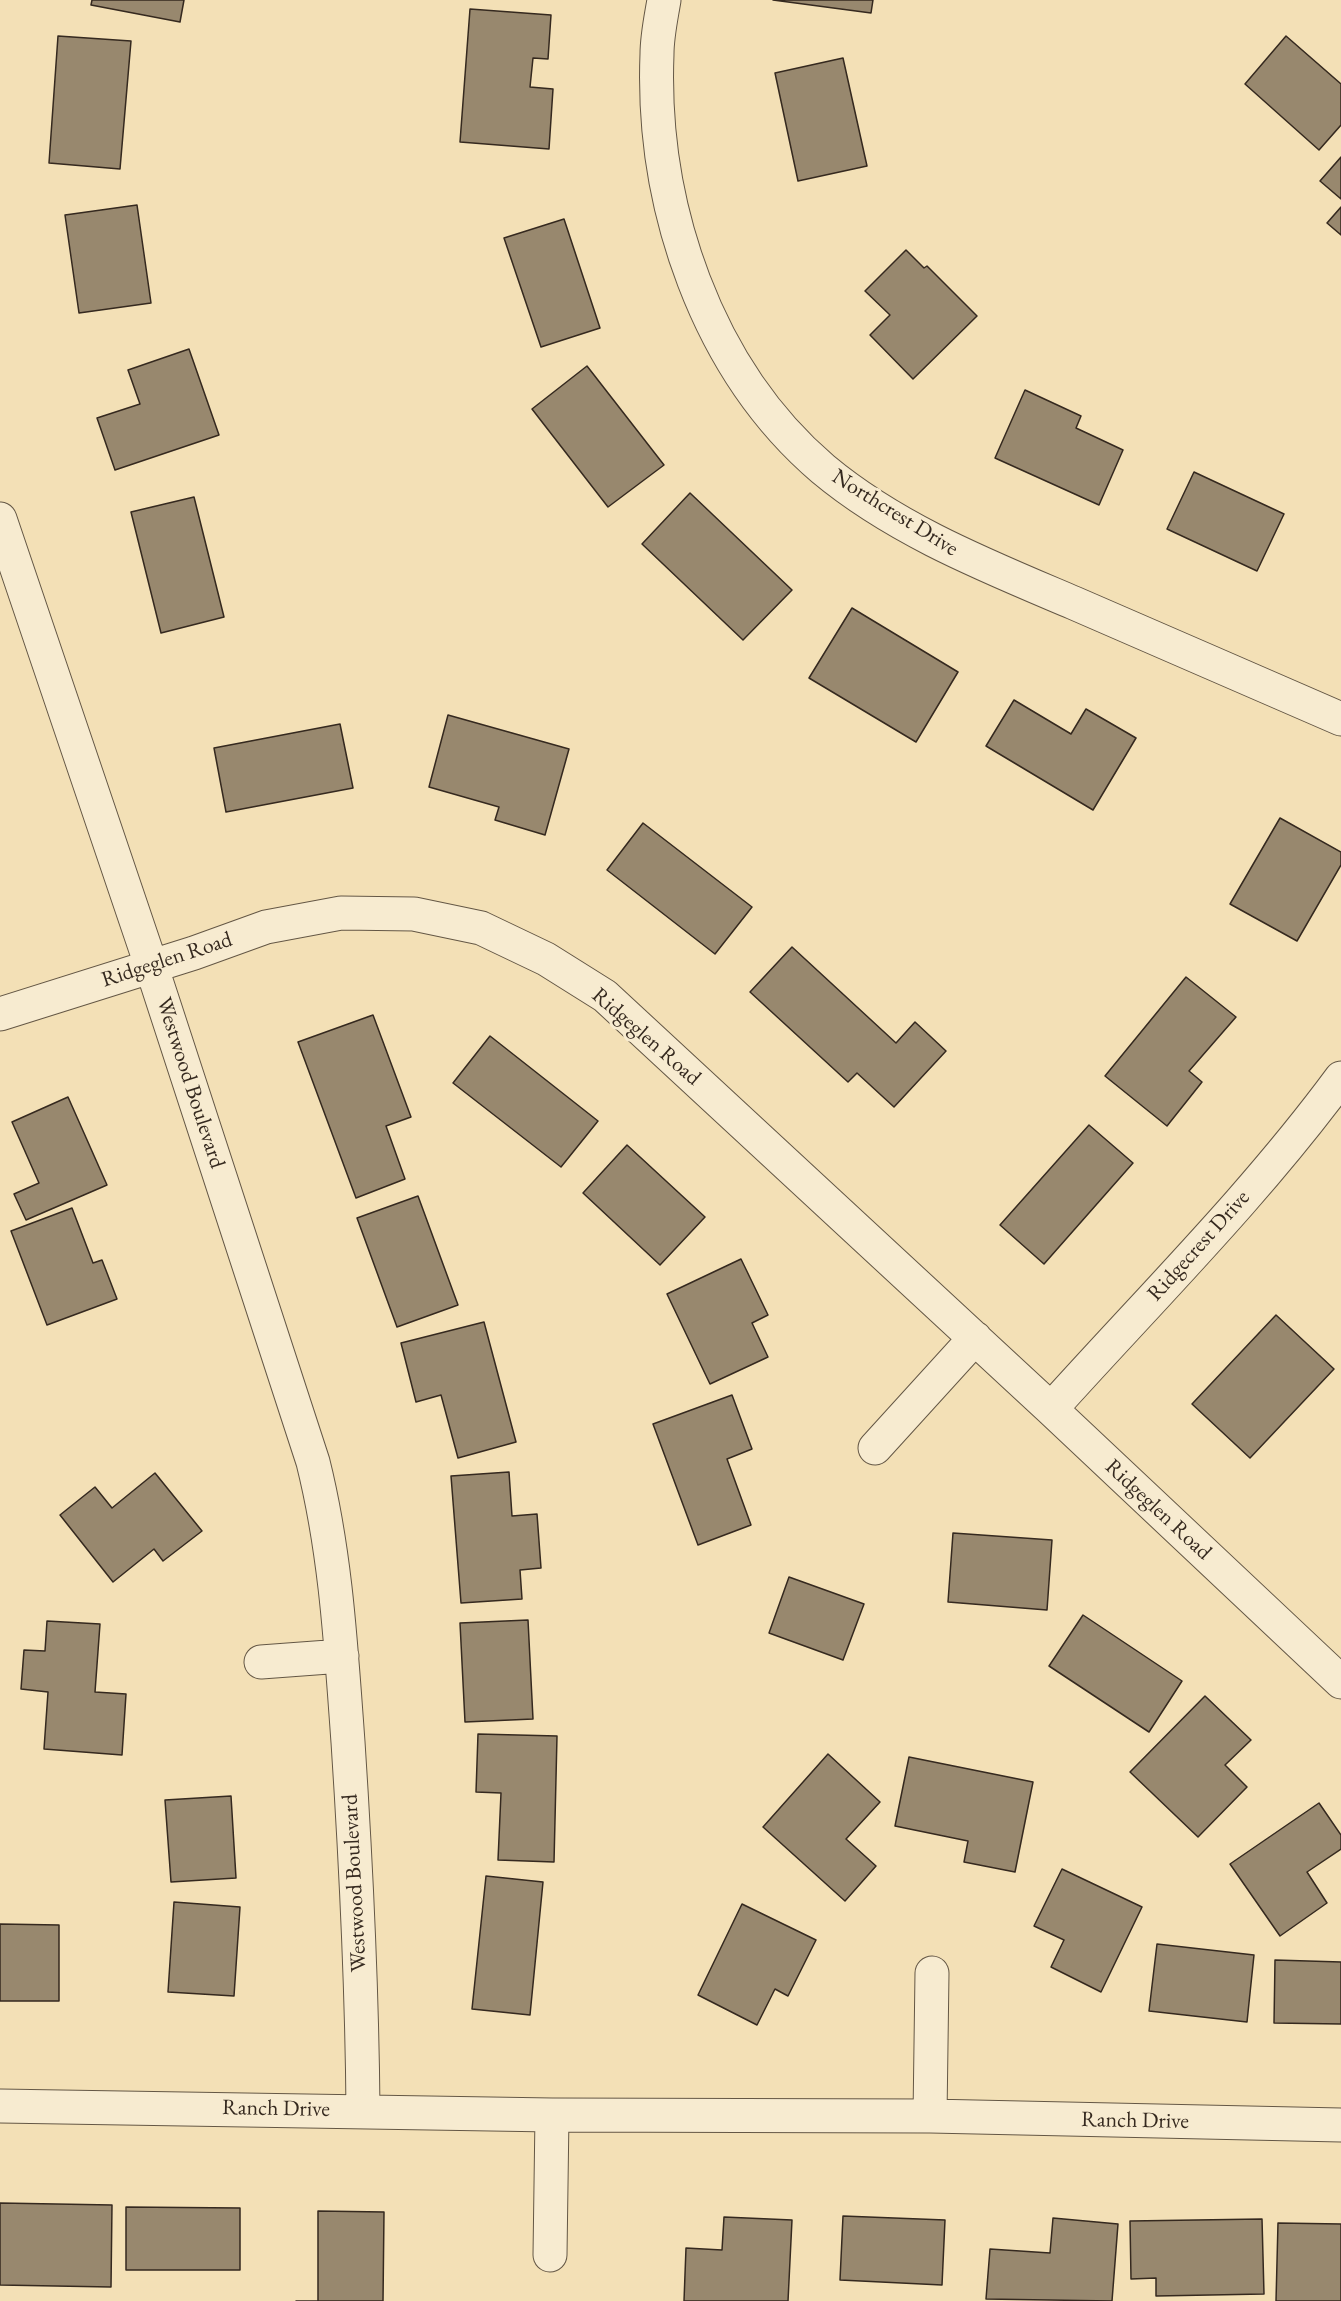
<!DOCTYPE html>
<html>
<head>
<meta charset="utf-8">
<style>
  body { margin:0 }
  canvas { display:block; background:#f3e0b6 }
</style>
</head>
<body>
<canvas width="1341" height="2301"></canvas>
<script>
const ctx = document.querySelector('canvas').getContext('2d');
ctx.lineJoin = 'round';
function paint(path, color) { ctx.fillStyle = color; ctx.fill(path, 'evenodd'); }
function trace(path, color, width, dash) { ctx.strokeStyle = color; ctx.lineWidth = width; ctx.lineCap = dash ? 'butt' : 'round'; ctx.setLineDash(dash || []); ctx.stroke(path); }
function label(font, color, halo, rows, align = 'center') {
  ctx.font = font + ' "EB Garamond",serif'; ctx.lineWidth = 6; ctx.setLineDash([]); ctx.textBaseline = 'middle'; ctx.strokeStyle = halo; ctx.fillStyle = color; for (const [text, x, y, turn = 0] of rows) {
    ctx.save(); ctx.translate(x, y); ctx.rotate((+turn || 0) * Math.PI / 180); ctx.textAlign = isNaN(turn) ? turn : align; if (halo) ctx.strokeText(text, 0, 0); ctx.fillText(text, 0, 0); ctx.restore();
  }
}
const building = new Path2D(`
  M92,0H184L180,22L91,5Z
  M773,0H873L871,13Z
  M470,9L551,15L548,59L533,58L530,87L553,89L549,149L460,142Z
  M58,36L131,41L120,169L49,163Z
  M1286,36L1341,84V125L1319,150L1245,84Z
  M843,58L867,166L798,181L775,73Z
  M1341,157V199L1320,181Z
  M137,205L151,303L79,313L65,215Z
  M1341,207V235L1327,223Z
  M564,219L600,328L541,347L504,238Z
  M906,250L924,268L927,266L977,316L913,379L870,335L890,315L865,291Z
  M189,349L219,435L115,470L97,418L140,404L128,370Z
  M587,366L664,465L608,507L532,409Z
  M1025,390L1081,416L1076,428L1123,450L1099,505L995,458Z
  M1194,472L1284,514L1257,571L1167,529Z
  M690,493L792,590L743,640L642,544Z
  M194,497L224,617L161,633L131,512Z
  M852,608L958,672L916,742L809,678Z
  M1014,700L1071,734L1086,709L1136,738L1093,810L986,746Z
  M448,715L569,749L545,835L495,820L499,807L429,787Z
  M340,724L353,788L226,812L214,748Z
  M1280,818L1341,852V865L1297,941L1230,904Z
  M643,823L752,907L715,954L607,870Z
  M792,947L896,1043L915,1022L946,1051L894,1107L857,1073L848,1082L750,992Z
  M1186,977L1236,1017L1189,1071L1202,1082L1167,1126L1105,1076Z
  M373,1015L411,1117L386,1126L405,1179L356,1198L298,1042Z
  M490,1036L598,1121L561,1167L453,1083Z
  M68,1097L107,1185L26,1220L14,1194L39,1183L12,1122Z
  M1089,1125L1133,1163L1044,1264L1000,1225Z
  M627,1145L705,1217L660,1265L583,1193Z
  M418,1196L458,1305L397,1327L357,1218Z
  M72,1208L93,1263L102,1260L117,1299L47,1325L11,1231Z
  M741,1259L768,1315L752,1323L768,1357L710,1384L667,1294Z
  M1276,1315L1334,1369L1250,1458L1192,1404Z
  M484,1322L516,1442L458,1458L441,1395L416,1402L401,1343Z
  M732,1395L752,1449L727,1459L751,1525L698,1545L653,1424Z
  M509,1472L512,1516L537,1514L541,1568L520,1570L522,1599L461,1603L451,1476Z
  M155,1473L202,1531L163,1561L154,1549L113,1582L60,1515L95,1487L112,1508Z
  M953,1533L1052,1540L1047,1610L948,1602Z
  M789,1577L864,1604L843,1660L769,1633Z
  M1083,1615L1182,1681L1149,1732L1049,1666Z
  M528,1620L533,1719L465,1722L460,1623Z
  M47,1621L100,1624L95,1692L126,1694L122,1755L44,1749L48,1692L21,1689L24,1650L45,1651Z
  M1205,1696L1251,1740L1225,1765L1247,1787L1198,1837L1130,1772Z
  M478,1734L557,1736L554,1862L498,1860L501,1793L476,1792Z
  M828,1754L880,1802L846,1839L876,1866L845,1901L763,1827Z
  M909,1757L1033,1782L1015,1872L964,1862L968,1841L895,1826Z
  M231,1796L236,1878L171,1882L165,1800Z
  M1319,1803L1341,1835V1849L1307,1872L1327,1903L1280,1936L1230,1864Z
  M1062,1869L1142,1907L1101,1992L1051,1967L1064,1940L1034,1926Z
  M486,1876L543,1882L530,2015L472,2009Z
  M174,1902L240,1907L234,1996L168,1992Z
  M742,1904L816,1940L788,1996L775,1989L757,2025L698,1995Z
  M0,1924L59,1925V2001H0Z
  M1157,1944L1254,1955L1247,2022L1149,2011Z
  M1275,1960L1341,1962V2024L1274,2023Z
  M0,2203L112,2205L111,2287L0,2285Z
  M126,2207L240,2208V2270H126Z
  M318,2211L384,2212L383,2301H296H318Z
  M843,2216L945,2220L942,2285L840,2280Z
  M724,2217L792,2220L788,2301H684L686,2248L722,2250Z
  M1053,2218L1118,2224L1112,2301L986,2299L990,2249L1050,2253Z
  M1262,2219L1264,2294L1156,2296V2278L1131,2279L1130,2221Z
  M1278,2223L1341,2224V2301H1276Z`);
paint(building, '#98886e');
trace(building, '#35291f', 1.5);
const minor = new Path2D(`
  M664,0C661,18 657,36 657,54C651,205 706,369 823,469C896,530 987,566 1074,603C1163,642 1252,680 1341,719
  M0,519L151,965L313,1462C336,1554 341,1647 348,1742C356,1864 362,1987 363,2110
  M0,1014L194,953L266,927L341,913L414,914L481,928L546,959L605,996L1051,1409L1341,1682
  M1051,1409C1149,1300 1254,1196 1341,1078
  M875,1448L975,1338
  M261,1662L342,1656
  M0,2106L552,2115L930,2116L1341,2125
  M930,2116L932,1973
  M550,2255L552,2115`);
trace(minor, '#645745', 35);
trace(minor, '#f7ebd0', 33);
label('22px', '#35291f', '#f7ebd0', [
  ["Northcrest Drive",895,513,32],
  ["Ridgeglen Road",167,960,-18],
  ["Ridgeglen Road",646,1037,41],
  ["Westwood Boulevard",190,1083,72],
  ["Ridgecrest Drive",1199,1246,-48],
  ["Ridgeglen Road",1158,1510,43],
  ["Westwood Boulevard",355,1883,-93],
  ["Ranch Drive",276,2109,1],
  ["Ranch Drive",1135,2121,1]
]);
</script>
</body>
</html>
